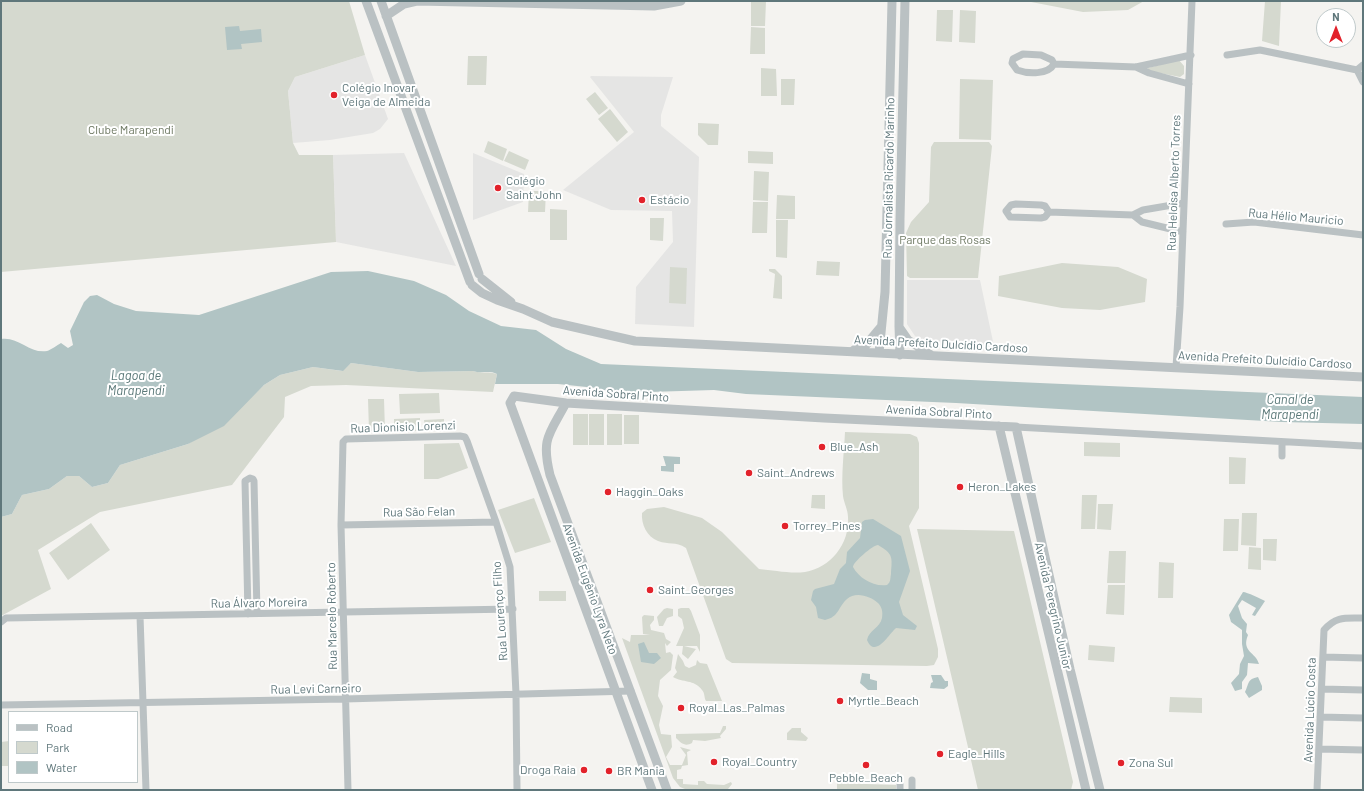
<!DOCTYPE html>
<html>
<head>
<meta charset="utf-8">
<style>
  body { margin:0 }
  #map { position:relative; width:1364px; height:791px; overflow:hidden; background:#f4f3f0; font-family:Barlow,sans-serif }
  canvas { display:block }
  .frame { position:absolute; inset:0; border:2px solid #5f777b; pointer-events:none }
  .legend { position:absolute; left:8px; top:711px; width:130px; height:72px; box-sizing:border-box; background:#fff; border:1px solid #bfc9ca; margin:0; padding:5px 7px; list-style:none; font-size:12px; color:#5f777b }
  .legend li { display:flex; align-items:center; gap:8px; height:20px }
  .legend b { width:20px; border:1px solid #bfc9ca }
  .north { position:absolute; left:1316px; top:8px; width:40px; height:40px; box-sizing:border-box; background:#fff; border:1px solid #bfc9ca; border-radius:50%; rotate:0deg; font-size:11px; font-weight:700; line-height:16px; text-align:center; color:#5f777b }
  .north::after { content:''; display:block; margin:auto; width:14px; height:18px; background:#e2222b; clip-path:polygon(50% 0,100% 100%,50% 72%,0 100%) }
</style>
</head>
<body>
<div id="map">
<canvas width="1364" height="791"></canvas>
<div class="frame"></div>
<ul class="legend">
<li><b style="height:5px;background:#bac1c3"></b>Road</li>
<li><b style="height:11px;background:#d5d9cf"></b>Park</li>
<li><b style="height:11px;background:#b1c4c4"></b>Water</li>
</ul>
<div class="north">N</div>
</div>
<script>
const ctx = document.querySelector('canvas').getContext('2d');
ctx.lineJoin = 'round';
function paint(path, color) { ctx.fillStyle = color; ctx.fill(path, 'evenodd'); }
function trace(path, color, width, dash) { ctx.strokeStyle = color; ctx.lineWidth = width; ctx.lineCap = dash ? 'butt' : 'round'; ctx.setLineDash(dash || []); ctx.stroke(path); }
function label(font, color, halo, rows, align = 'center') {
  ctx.font = font + ' Barlow,sans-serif'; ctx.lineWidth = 4; ctx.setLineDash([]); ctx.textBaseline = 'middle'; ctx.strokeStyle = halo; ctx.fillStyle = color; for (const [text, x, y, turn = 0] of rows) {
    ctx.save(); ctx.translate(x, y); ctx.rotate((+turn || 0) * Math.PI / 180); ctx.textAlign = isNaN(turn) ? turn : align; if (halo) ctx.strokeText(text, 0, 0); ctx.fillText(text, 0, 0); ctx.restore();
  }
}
paint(new Path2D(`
  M365,55L388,119L380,129L373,133L330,140L293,143L288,91L295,77Z
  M591,76L673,77L661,115V126L699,157L694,327L635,324L636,287L673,242L672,211L611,210L563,190L634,132L590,77Z
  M404,153L456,266L336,242L333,155Z
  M473,153L524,174L523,202L473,220Z
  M907,280H980L995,351L931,347L915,336L907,324Z`), '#e5e5e4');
paint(new Path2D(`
  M1,1H349L365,55L295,77L288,91L293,143L299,155H333L336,242L1,272Z
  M751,1H766L765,26H751Z
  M1026,1H1144L1128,10L1083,12Z
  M1265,1H1281L1279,46L1262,41Z
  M937,10H953L952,42L936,41Z
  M960,10L976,11L975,43L959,42Z
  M751,27L765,28V54H750Z
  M468,56H487L486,85H467Z
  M1179,60L1184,66V74L1180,77L1150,71L1148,69V68Z
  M761,68L776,69L777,96H761Z
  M781,79H795L794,105H781Z
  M960,79L993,80L991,140L959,139Z
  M595,92L608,108L599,115L586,99Z
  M610,109L628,132L617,142L598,119Z
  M698,123L719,124L718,145H708L698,135Z
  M488,141L507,149L503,161L484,152Z
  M934,142H989L992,146L978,278H910L907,276L906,233L911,222L929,202L931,147Z
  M509,151L529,160L525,170L504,161Z
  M748,151L773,152V164L748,163Z
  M754,171L769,172L768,201L753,200Z
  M529,191H546L545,212H528Z
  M777,195L795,196V219H776Z
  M753,202H768L767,233H752Z
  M550,209L567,210V240H550Z
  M650,218H664L663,241L650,240Z
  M776,220H788L787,258L776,257Z
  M817,261L840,262L839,276L816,275Z
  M1062,263L1118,267L1147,279L1145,302L1100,310L1062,308L998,296L999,276Z
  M670,267L687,268L686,304L669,303Z
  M769,269H775L782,276V299L773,298L775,274L769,271Z
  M351,363L418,372L473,371C481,374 489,371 497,374L493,392L346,385L311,386L285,397L284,417L232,485L100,512L38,550L51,589L1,616V517L12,514L22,495L49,489L67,476H79L92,487L108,483L120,465L188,444L246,402L264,385L280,375L313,367L342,371Z
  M439,393L440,413L400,414L399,394Z
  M368,399H384L385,431H369Z
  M573,414H588V445H573Z
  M589,414H604V445H589Z
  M607,414H622V445H607Z
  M624,415H639V444H624Z
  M420,418V431H394V419Z
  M444,419V428L425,429L424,420Z
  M845,432L910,434L917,437L919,443V508L909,526L938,649V657L934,665L927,666L732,663L726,659L686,548C675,541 669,545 658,541C647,537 641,524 642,513L647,509L664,507L702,518L722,532L759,569C773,570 790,574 805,572C830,568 850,544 848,517C848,510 844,503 843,496C841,476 844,453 845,432Z
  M1084,442L1120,443V457L1084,456Z
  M459,443L468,468L438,479H424V444Z
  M1229,457L1246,458L1245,484H1229Z
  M812,495H825V509L811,508Z
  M1082,495H1097L1095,529H1081Z
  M534,498L551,542L515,553L498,510Z
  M1098,504H1113L1111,530L1097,529Z
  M1242,513H1257L1256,546L1241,545Z
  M1224,519H1239L1238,551H1223Z
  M91,523L110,550L68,580L49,553Z
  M917,529L1014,531L1073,782L1071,790H978Z
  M1263,539H1277L1276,561L1263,560Z
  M1249,547L1261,548V570L1248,569Z
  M1109,551H1126L1125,583H1107Z
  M1159,562L1174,563L1173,598H1158Z
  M1108,585H1125L1124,615L1106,614Z
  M539,591H566V601H539Z
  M667,608L673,609V616L667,618L663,626H659L657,617L664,609Z
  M681,608H689L691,611L700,635V652L697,646H684L696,649L688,659L682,654L683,646H676L684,628L682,619L678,616V609Z
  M644,615L654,616V620L650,625L651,630L664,633L666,639L671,642L667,646L665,643L666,653L670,652L673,655L671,670L660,680L658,696L663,706L659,725L661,734L671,735L672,747L666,757L670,765H682L686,755L680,747L691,750L687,752L688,765L682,766L681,769L677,770V779H683V784L698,785V781H704L707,784L724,785L731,782L732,784L728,789H685L680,787L673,778L622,638L630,642L631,635H650L643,634L642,617Z
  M1089,645L1115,647L1114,662L1088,660Z
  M678,654L683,661L685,666L689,668L696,665L697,660L700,663L707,664L722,701H706C704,698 705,693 702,690C694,679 683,683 673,677L677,672L675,668Z
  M1170,697L1202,698V713L1169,712Z
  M723,726H726V729L720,736L721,738L705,741L693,740L692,743C685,747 681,743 676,738V734L720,733Z
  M792,728H801V732L808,738L806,741L787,740V733Z
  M9,741V766H1V742Z
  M837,783L896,785V790H837Z`), '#d5d9cf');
paint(new Path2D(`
  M239,26L240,31L261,29L262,42L241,44L242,49L227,50L225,27Z
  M368,271L414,281L446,295L469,311L501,326L536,330L566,349L601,364L1363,397V424L1282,422L956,403L746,394L714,390L616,393L596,388L558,384H495L497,374C489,370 481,374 473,371L418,372L351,363L343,371L313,367L280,375L264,385L224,426L188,444L120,465L108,483L92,487L79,476H67L49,489L22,495L12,514L1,517V339C18,336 30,354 47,351C51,350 57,345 61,343L68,348L73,345L70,331L84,302L90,296L97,295L114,304L136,311L199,315L331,272Z
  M663,456L680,457V464H674V472L661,471V466H666Z
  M873,519L901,536L910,571L899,602L903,615L917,626L915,630L896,628C889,634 875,659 867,640C869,630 880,628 882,618C883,612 882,607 878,603C871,596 855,591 847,599C838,607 839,617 825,620L818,618L816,607L811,600L813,591L815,589L834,584L840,569L846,563L847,552L860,538L862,522L865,520ZM878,545C894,554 892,558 891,574C890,579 891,582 887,585C873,587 859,578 853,567C853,562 873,545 878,545Z
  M1243,592C1247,592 1261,599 1265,601L1255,616L1252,615L1256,608L1242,600L1238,606L1242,618L1247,624L1246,632L1248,635C1241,652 1256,652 1259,664L1248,663L1247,675L1242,682V689L1235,691L1231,683L1239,674L1240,664L1244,656L1242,644V630L1231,622L1229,615Z
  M644,642L649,653H657L661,658L654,664L641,662L638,644Z
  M862,673L870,674V679L877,681V690H868L860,683Z
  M931,675H941L945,681H948V686L944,689L930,688L931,683L933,682Z
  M1258,677L1262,686V690L1249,698L1245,692C1249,684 1247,679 1258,677Z`), '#b1c4c4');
trace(new Path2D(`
  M1023,54L1041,55L1052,60L1054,64C1048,75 1028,74 1017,70L1012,63L1013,59Z
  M1227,55L1260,50L1357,70L1363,65
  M1054,64L1136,67L1191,55
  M1136,67L1149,73L1189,84
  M1357,70L1363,82
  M1016,204L1041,205L1045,206L1049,212L1045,217L1041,218L1010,217L1006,211L1011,205Z
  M1049,212L1133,215L1142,222L1183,232
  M1133,215L1143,210L1184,203
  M1226,224L1254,222L1363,235
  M1176,367L1180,307L1192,1
  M1016,427L1363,446
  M1282,442V456
  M341,525L496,522
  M248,614L245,481L250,478L253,479L254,481L257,613
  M140,616L146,790
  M1,622L6,618L513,609
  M1323,657L1363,658
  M1322,689L1363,690
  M1,705L345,699L631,691
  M1320,717L1363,718
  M1320,749L1363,750
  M912,780V790
  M348,790L341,525L343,442L346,439L460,436L465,437L467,441L496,522L510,567L516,694L517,790
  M900,790V780
  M1317,790L1324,630C1336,616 1345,618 1363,618`), '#bac1c3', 7);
trace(new Path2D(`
  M366,1L470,282
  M381,1L479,274
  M386,16L404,4L417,1L654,6L681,1
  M482,279L511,302
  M472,285L482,293L497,300L523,309L552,322L635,341L1363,377
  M899,327L908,340L931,355
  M854,350L866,345L881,327
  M879,353L885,292L892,1
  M900,355L899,326L900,219L905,1
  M566,403C549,435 541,438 550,475L667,790
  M999,426L1086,790
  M652,790L510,403L514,396L566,403L824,418L1016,427L1070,669L1100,790`), '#bac1c3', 9);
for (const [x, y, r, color] of [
  [334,95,4,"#e2222b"],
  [498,188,4,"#e2222b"],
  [642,200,4,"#e2222b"],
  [822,447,4,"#e2222b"],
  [749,473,4,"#e2222b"],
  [960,487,4,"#e2222b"],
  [608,492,4,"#e2222b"],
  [785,526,4,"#e2222b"],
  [650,590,4,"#e2222b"],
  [840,701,4,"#e2222b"],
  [681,708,4,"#e2222b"],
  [940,754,4,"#e2222b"],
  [714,762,4,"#e2222b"],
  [1121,763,4,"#e2222b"],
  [866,765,4,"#e2222b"],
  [584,770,4,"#e2222b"],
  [609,771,4,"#e2222b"]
]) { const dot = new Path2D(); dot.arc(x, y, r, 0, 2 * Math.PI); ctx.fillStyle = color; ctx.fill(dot); trace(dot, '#fff', 1.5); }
label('12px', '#5f777b', '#fff', [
  ["Colégio Inovar",342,88],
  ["Veiga de Almeida",342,102],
  ["Colégio",506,181],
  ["Saint John",506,195],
  ["Estácio",650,200],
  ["Blue_Ash",830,447],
  ["Saint_Andrews",757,473],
  ["Heron_Lakes",968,487],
  ["Haggin_Oaks",616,492],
  ["Torrey_Pines",793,526],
  ["Saint_Georges",658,590],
  ["Myrtle_Beach",848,701],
  ["Royal_Las_Palmas",689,708],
  ["Eagle_Hills",948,754],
  ["Royal_Country",722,762],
  ["Zona Sul",1129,763],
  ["Droga Raia",576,770,"right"],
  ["BR Mania",617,771],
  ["Pebble_Beach",866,778,"center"]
], 'left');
label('12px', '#6d7862', '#fff', [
  ["Clube Marapendi",131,130],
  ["Parque das Rosas",945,240]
]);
label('12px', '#5f777b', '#fff', [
  ["Rua Jornalista Ricardo Marinho",889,178,-89],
  ["Rua Heloísa Alberto Torres",1174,183,-88],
  ["Rua Hélio Mauricio",1296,217,5],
  ["Avenida Prefeito Dulcídio Cardoso",941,344,3],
  ["Avenida Prefeito Dulcídio Cardoso",1265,360,3],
  ["Avenida Sobral Pinto",616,394,4],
  ["Avenida Sobral Pinto",939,412,3],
  ["Rua Dionisio Lorenzi",403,427,-2],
  ["Rua São Felan",419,512,-1],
  ["Avenida Eugênio Lyra Neto",590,589,70],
  ["Rua Álvaro Moreira",259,603,-1],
  ["Avenida Peregrino Junior",1053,606,77],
  ["Rua Lourenço Filho",500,611,-94],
  ["Rua Marcelo Roberto",332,616,-91],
  ["Rua Levi Carneiro",316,689,-1],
  ["Avenida Lúcio Costa",1310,710,-88]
]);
label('italic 13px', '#5a7878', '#fff', [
  ["Lagoa de",136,376],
  ["Marapendi",136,391],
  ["Canal de",1290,400],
  ["Marapendi",1290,415]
]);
</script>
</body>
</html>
